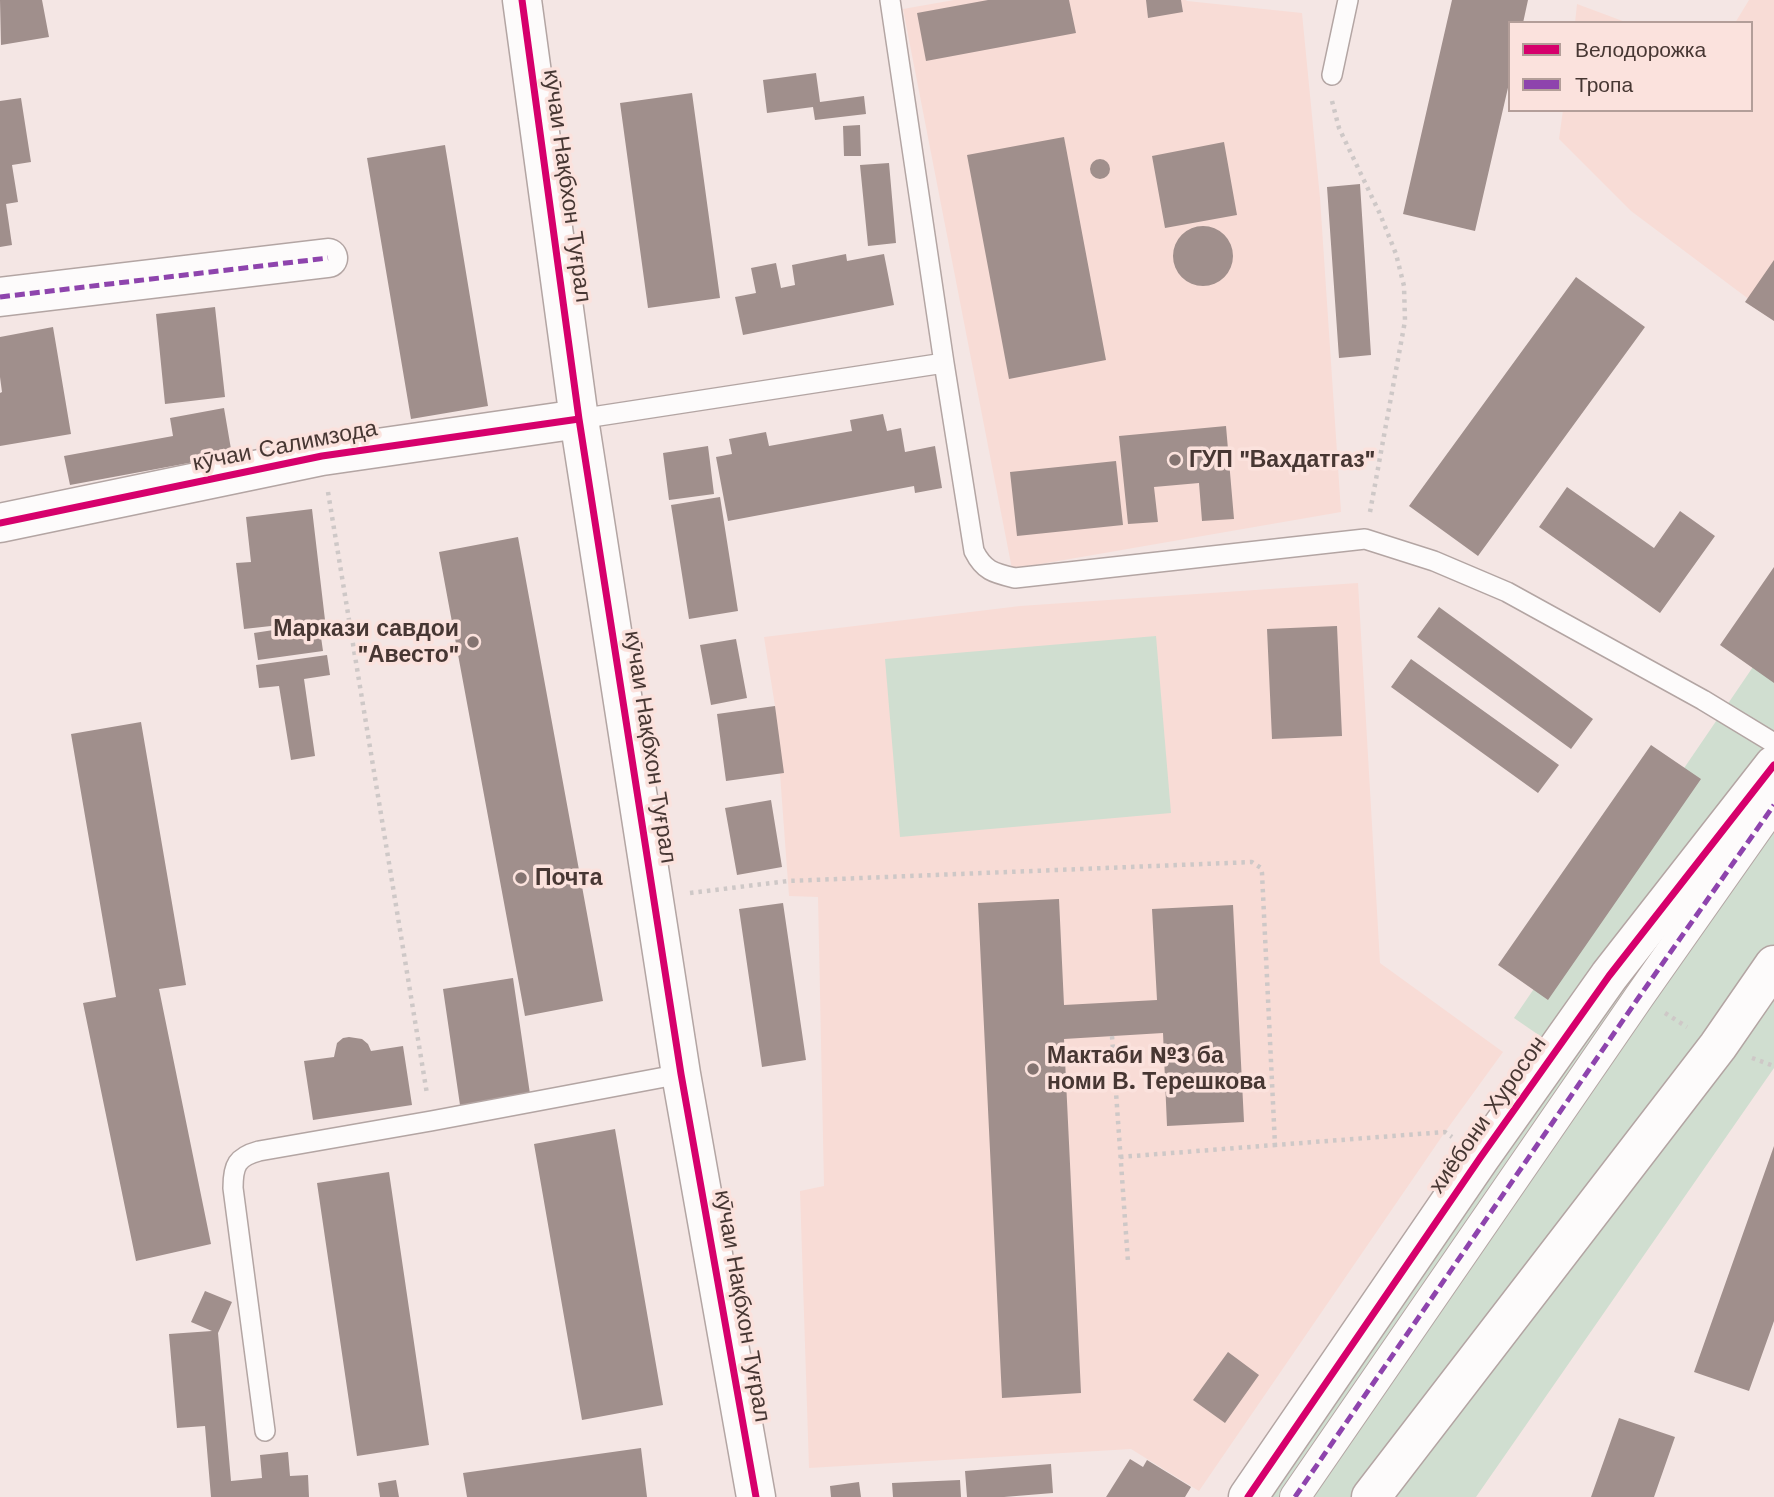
<!DOCTYPE html>
<html>
<head>
<meta charset="utf-8">
<style>
  body { margin:0 }
  #map { position:relative; width:1774px; height:1497px; overflow:hidden; background:#f4e6e4; font-family:"Work Sans",sans-serif }
  canvas { display:block }
  .legend { position:absolute; left:1508px; top:21px; width:245px; height:91px; box-sizing:border-box; background:#fbe2dd; border:2px solid #b39e99; margin:0; padding:9px 12px; list-style:none; font-size:21px; color:#473733 }
  .legend li { display:flex; align-items:center; gap:14px; height:35px }
  .legend b { width:35px; border:2px solid #b39e99 }
</style>
</head>
<body>
<div id="map">
<canvas width="1774" height="1497"></canvas>
<ul class="legend">
<li><b style="height:9px;background:#d6006c"></b>Велодорожка</li>
<li><b style="height:9px;background:#8e44ad"></b>Тропа</li>
</ul>
</div>
<script>
const ctx = document.querySelector('canvas').getContext('2d');
ctx.lineJoin = 'round';
function paint(path, color) { ctx.fillStyle = color; ctx.fill(path, 'evenodd'); }
function trace(path, color, width, dash) { ctx.strokeStyle = color; ctx.lineWidth = width; ctx.lineCap = dash ? 'butt' : 'round'; ctx.setLineDash(dash || []); ctx.stroke(path); }
function label(font, color, halo, rows, align = 'center') {
  ctx.font = font + ' "Work Sans",sans-serif'; ctx.lineWidth = 7; ctx.setLineDash([]); ctx.textBaseline = 'middle'; ctx.strokeStyle = halo; ctx.fillStyle = color; for (const [text, x, y, turn = 0] of rows) {
    ctx.save(); ctx.translate(x, y); ctx.rotate((+turn || 0) * Math.PI / 180); ctx.textAlign = isNaN(turn) ? turn : align; if (halo) ctx.strokeText(text, 0, 0); ctx.fillText(text, 0, 0); ctx.restore();
  }
}
paint(new Path2D(`
  M954,0H1186L1187,1L1302,13L1320,198L1341,512L1012,569L903,9Z
  M1749,0H1774V318L1631,211L1559,139L1563,110H1751V23H1735Z
  M1577,4L1628,23H1575Z
  M1358,583L1380,963L1503,1052L1445,1132L1199,1491L1131,1449L809,1468L800,1191L824,1186L818,897L789,896L775,706L764,637L1020,606Z`), '#f8dcd6');
paint(new Path2D(`
  M1156,636L1171,813L900,837L885,659Z
  M1774,636V1068L1476,1497H1266L1572,1058L1514,1018Z`), '#d0ded0');
paint(new Path2D(`
  M0,0H42L49,37L1,45Z
  M988,0H1069L1076,33L926,61L917,13Z
  M1146,0H1181L1183,12L1148,18Z
  M1452,0H1528L1523,23H1510V79L1475,231L1403,214Z
  M816,73L820,102L864,96L866,114L815,120L813,107L767,113L763,80Z
  M692,93L720,298L648,308L620,103Z
  M21,98L31,162L12,165L18,202L6,204L12,245L0,247V101Z
  M860,125L861,156H844L843,126Z
  M1064,137L1106,360L1009,379L967,155Z
  M1224,142L1237,215L1165,228L1152,156Z
  M445,145L488,406L411,419L367,158Z
  M1090 169a10 10 0 1 1 20 0a10 10 0 1 1-20 0Z
  M889,163L896,243L868,246L860,165Z
  M1360,184L1371,355L1339,358L1327,187Z
  M1173 256a30 30 0 1 1 60 0a30 30 0 1 1-60 0Z
  M846,254L847,261L884,254L894,305L743,335L735,297L756,293L751,268L776,263L781,288L795,285L792,265Z
  M1774,260V321L1745,302Z
  M1576,277L1645,327L1478,556L1409,506Z
  M215,307L225,397L165,404L156,314Z
  M53,327L71,434L0,446V393L2,392L0,377V337Z
  M224,408L232,455L70,485L64,456L173,436L170,418Z
  M883,414L887,431L901,428L905,452L935,446L942,488L915,493L914,486L728,521L716,457L732,454L729,439L766,432L769,446L852,431L850,420Z
  M1226,426L1234,519L1202,521L1199,483L1154,487L1158,522L1128,524L1119,436Z
  M708,446L714,494L669,500L663,453Z
  M1116,461L1123,525L1017,536L1010,472Z
  M1567,487L1654,548L1680,511L1715,536L1660,613L1539,527Z
  M720,497L738,611L689,619L671,505Z
  M312,509L325,620L244,629L236,563L251,562L246,517Z
  M518,537L603,1001L525,1016L439,552Z
  M1774,567V683L1720,645Z
  M1439,607L1593,719L1571,749L1417,637Z
  M319,623L323,651L258,660L254,633Z
  M1337,626L1342,736L1272,739L1267,629Z
  M736,639L747,698L711,705L700,645Z
  M327,655L330,675L304,679L315,756L291,760L279,686L259,688L256,665Z
  M1411,659L1559,765L1538,793L1391,687Z
  M775,706L784,773L726,781L717,714Z
  M141,722L186,985L159,989L211,1244L136,1261L83,1003L116,997L71,734Z
  M1651,745L1701,779L1548,1000L1498,965Z
  M771,800L782,867L737,875L725,808Z
  M1059,899L1064,1005L1157,1000L1152,909L1233,905L1244,1122L1167,1126L1163,1033L1064,1039L1081,1393L1002,1398L978,903Z
  M783,903L806,1060L762,1067L739,909Z
  M513,978L530,1094L460,1105L443,989Z
  M349,1037L362,1039L368,1044L371,1051L403,1046L412,1105L313,1120L304,1061L334,1057L337,1043L343,1038Z
  M615,1129L663,1405L582,1420L534,1144Z
  M1774,1146V1321L1749,1391L1694,1372Z
  M389,1172L429,1445L357,1456L317,1183Z
  M205,1291L232,1302L218,1333L231,1481L262,1478L260,1455L288,1452L290,1476L308,1475L309,1497H211L205,1426L177,1428L169,1334L212,1331L191,1322Z
  M1228,1352L1259,1375L1225,1423L1193,1400Z
  M1619,1418L1675,1437L1654,1497H1591Z
  M641,1448L647,1497H467L463,1473Z
  M1130,1459L1143,1467L1147,1460L1191,1487L1185,1497H1106Z
  M1051,1464L1053,1493L1004,1497H967L965,1471Z
  M396,1480L399,1497H380L378,1483Z
  M960,1480L961,1497H893L892,1483Z
  M859,1482L861,1497H831L830,1486Z`), '#a08f8c');
const service = new Path2D(`
  M890,0L944,363
  M1332,75L1348,0
  M579,419L944,363L974,551C984,571 994,573 1015,578L1365,539L1434,561L1507,592L1703,700L1774,743
  M265,1431L233,1188C233,1165 237,1157 259,1151L431,1121L681,1074`);
const pedestrian = new Path2D(`
  M1295,1497L1639,997L1774,805`);
const minor = new Path2D(`
  M522,0L579,419L681,1074L756,1497
  M0,297L328,258
  M0,523L322,456L579,419`);
const tertiary = new Path2D(`
  M1248,1497L1480,1158L1609,976L1774,765
  M1371,1497L1718,1046L1774,965`);
trace(service, '#b3a5a3', 22);
trace(pedestrian, '#b3a5a3', 32);
trace(minor, '#b3a5a3', 41);
trace(tertiary, '#b3a5a3', 41);
trace(new Path2D(`
  M1332,101L1339,128L1380,214L1396,254L1404,286L1405,321L1370,512
  M328,492L427,1094
  M690,893L788,881L1252,862L1261,868L1262,873L1275,1145L1445,1132L1452,1137
  M1665,1013L1687,1027
  M1112,1036L1128,1262
  M1752,1058L1774,1066
  M1120,1157L1275,1145`), '#cec8c7', 4.5, [3.5, 5]);
trace(service, '#fdfbfb', 19);
trace(pedestrian, '#fdfbfb', 30);
trace(minor, '#fdfbfb', 38);
trace(tertiary, '#fdfbfb', 38);
trace(new Path2D(`
  M0,297L328,258
  M1295,1497L1639,997L1774,805`), '#8e44ad', 5, [10, 5]);
trace(new Path2D(`
  M522,0L579,419L681,1074L756,1497
  M0,523L322,456L579,419
  M1248,1497L1480,1158L1609,976L1774,765`), '#d6006c', 7);
for (const [x, y, r, color] of [
  [1175,460,7,"#847471"],
  [473,642,7,"#847471"],
  [521,878,7,"#847471"],
  [1033,1069,7,"#847471"]
]) { const dot = new Path2D(); dot.arc(x, y, r, 0, 2 * Math.PI); ctx.fillStyle = color; ctx.fill(dot); trace(dot, '#fbe2dd', 2.5); }
label('23px', '#473733', '#fbe2dd', [
  ["кӯчаи Нақбхон Туғрал",567,186,82],
  ["кӯчаи Салимзода",285,446,-11],
  ["кӯчаи Нақбхон Туғрал",650,747,81],
  ["хиёбони Хуросон",1488,1115,-55],
  ["кӯчаи Нақбхон Туғрал",742,1306,80]
]);
label('bold 23px', '#473733', '#fbe2dd', [
  ["ГУП \"Вахдатгаз\"",1189,460],
  ["Маркази савдои",459,629,"right"],
  ["\"Авесто\"",459,655,"right"],
  ["Почта",535,878],
  ["Мактаби №3 ба",1047,1056],
  ["номи В. Терешкова",1047,1082]
], 'left');
</script>
</body>
</html>
